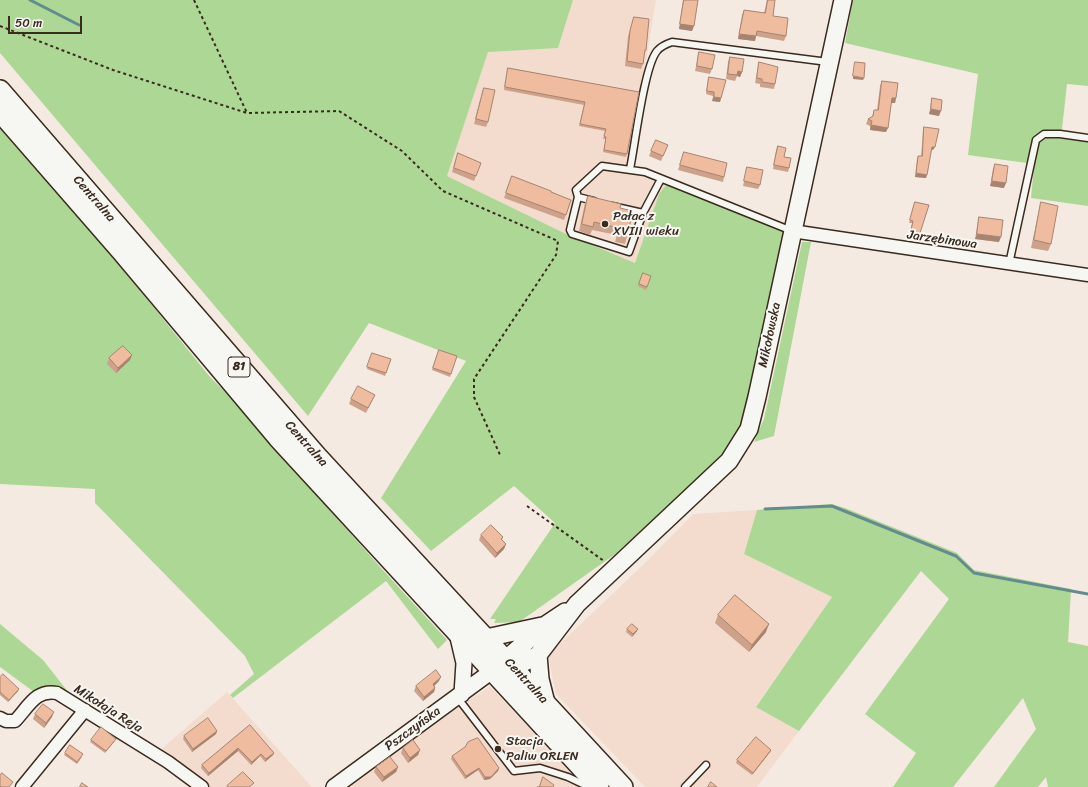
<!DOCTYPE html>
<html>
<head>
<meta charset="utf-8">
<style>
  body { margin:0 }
  #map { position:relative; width:1088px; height:787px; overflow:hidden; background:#f5eae2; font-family:Sriracha,sans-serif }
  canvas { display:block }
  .scale { position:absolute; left:8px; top:16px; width:74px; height:18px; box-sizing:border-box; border:2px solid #3b2a1e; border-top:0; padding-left:5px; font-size:12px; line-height:14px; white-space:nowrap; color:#3b2a1e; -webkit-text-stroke:3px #f6f6f2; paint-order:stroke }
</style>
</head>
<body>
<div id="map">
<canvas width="1088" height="787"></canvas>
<div class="scale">50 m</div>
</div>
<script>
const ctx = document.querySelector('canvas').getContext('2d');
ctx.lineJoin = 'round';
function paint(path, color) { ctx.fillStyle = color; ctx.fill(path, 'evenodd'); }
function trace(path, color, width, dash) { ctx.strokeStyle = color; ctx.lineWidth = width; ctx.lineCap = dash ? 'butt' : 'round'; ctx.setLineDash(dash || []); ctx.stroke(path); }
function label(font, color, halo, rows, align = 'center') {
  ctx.font = font + ' Sriracha,sans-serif'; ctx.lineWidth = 4; ctx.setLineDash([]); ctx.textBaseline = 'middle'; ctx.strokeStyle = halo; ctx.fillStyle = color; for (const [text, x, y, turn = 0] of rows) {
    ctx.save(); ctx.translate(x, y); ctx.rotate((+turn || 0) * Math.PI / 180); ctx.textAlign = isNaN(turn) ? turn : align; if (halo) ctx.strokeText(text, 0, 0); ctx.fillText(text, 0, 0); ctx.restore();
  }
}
paint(new Path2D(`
  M573,0H656L628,169L666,185L659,194L635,263L564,233L447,176L488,51L558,48Z
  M757,510L744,554L832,597L756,706L799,731L757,787H645L556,694L548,655L647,561L693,514Z
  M490,686L582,785L579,787H341Z
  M227,692L312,787H209L159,751Z`), '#f3dcce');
paint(new Path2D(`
  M0,0H573L558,48L488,52L447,176L564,233L635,263L659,194L666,185L669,186L671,180L797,232L747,423L724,457L614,555L519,622L494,623L496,619H490L555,523L514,486L431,551L381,498L466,361L369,323L308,416L0,53Z
  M853,0H1088V86L1067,84L1061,138L1088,142V206L1031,198L1034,166L1027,163L968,155L978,74L845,43Z
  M0,124L62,194L210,377L256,422L270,442L381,568L447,640L438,649L386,581L233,698L230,695L254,674L245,656L95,503V489L0,484Z
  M802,242H811L774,436L754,442L764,419Z
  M831,504L845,508L957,553L974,570L1071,589L1068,642L1088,646V787H1048L1046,777L1038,787H994L1036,729L1023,698L953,787H893L916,753L865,714L949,599L921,571L799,731L756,707L832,597L744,554L757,510Z
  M0,624L43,660L69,693L58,699L41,697L0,667Z`), '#add794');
trace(new Path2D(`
  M30,0L79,25
  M765,509L832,506L956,556L974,573L1088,594`), '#638c8e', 3);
const service = new Path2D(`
  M630,169C635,145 644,67 657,51C661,46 666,44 672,42L828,62
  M578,197L576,190L602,166L645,172L792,231
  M594,201L578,197L570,230L572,234L629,252L643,213L661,179
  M612,206L643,213
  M1009,264L1036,140L1044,134H1060L1088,138
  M457,697L514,771L540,768L568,777L589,787
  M685,787L706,765`);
const minor = new Path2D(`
  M792,231L1088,275
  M0,718L6,721H15C29,706 36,689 57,693L168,762L202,787
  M22,787L85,710`);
const tertiary = new Path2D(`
  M457,633L464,663L462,694
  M334,787L492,671`);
const secondary = new Path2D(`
  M486,638L542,626
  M538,655L540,679L546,703
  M496,668L544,626L565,612
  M501,669L519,665L538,655L577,604L729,461L749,429L757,397L843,0`);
const primary = new Path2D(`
  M0,90L317,456L623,787
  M0,112L121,251L278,438L599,787`);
trace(service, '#3b2a1e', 9);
trace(minor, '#3b2a1e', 15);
trace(tertiary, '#3b2a1e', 18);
trace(secondary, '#3b2a1e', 20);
trace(primary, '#3b2a1e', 22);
trace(new Path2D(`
  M194,0L247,113
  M0,26L113,70L247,113L339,111L402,151L443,191L558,241L556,255L474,379V397L501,457
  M527,506L604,561`), '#3b2a1e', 2, [3, 3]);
trace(service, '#f6f6f2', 6);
trace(minor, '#f6f6f2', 12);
trace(tertiary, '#f6f6f2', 15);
trace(secondary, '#f6f6f2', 17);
trace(primary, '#f6f6f2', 19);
paint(new Path2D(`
  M683,0H698L692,31L679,29Z
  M767,0H775L773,16L786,36L784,41L756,36L755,41L738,39L742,15L744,10L764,13Z
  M634,17L646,50L644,55L643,64L641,69L625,66L628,36Z
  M699,52L712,69L710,74L695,71L698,57Z
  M730,57L742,72L740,77L737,76L735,81L726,79L728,62Z
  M759,62L775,84L774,89L760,87V84L755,83L758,67Z
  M508,68L639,92L626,157L603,152L606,139H603L605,131L579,126L584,105L504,90Z
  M709,77L721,98L720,102L712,101L713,96L706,94L708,80Z
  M882,81L896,98L895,103H891L886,132L870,130V126L866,124L868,119L872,117L874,110H877L880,86Z
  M484,88L488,122L486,127L474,124L482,93Z
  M932,98L939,116L929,114L931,103Z
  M924,127L933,150H931L926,178L915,177L917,159L918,156H921L923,131Z
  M656,140L668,145L661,161L649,156Z
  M778,146L789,168L788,172L773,169L776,151Z
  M684,152L724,177L723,182L678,170Z
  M458,153L481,163L474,181L452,172Z
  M995,164L1004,188L990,186L993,169Z
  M747,167L760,185L758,189L743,186L746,172Z
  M512,176L551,192L571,200L564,220L504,198Z
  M588,196L620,208L627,236L625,244L615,242L617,235L592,230L590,235L579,231L585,203Z
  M915,202L929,205L919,235L910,233L912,223H909Z
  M1041,202L1051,244L1048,251L1031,248L1039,210Z
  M979,217L999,242L975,239L978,222Z
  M643,273L651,276L646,290L638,286Z
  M439,350L457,356L450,377L432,370Z
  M372,353L391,359L385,376L367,369Z
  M109,358L130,360L116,373L107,364Z
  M375,395L366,413L349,404L351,399Z
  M481,535L503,537L502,540L506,544L504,549L495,558L479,540Z
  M718,615L766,632L749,652L715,623Z
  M627,629L637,631L632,637L626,632Z
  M0,677L18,691L8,702L0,695Z
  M439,681L434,686L435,688L434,692L423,701L414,691L416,686Z
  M35,714L52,717L44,728L33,719Z
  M250,725L274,753L273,755L265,762L260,756L251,765L238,751L208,776L201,768L202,765Z
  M217,731L216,734L192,752L183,739L184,736Z
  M91,740L115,741L105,753L90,742Z
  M403,748L420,750L418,755L408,763L401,753Z
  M771,750L770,752L752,775L736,763L737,760Z
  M65,753L82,757L77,764L64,755Z
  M452,756L499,768L498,771L490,779L484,780L478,770L465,779L451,759Z
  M376,767H398L396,772L382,782L374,772Z`), '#cea28a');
paint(new Path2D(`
  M680,24L694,26L692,31L679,29Z
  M739,34L756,36L755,41L738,39Z
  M738,71L742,72L740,77L737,76Z
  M853,76L864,78L863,80L853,79Z
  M714,97L721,98L720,102L712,101Z
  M892,98H896L895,103H890Z
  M931,109L941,111L939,116L929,114Z
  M871,125L888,128L886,132L870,130Z
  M932,147H935L933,150H931Z
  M916,173L927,175L926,178L915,177Z
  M992,181L1006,183L1004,188L990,186Z
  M977,234L1001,237L999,242L975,239Z
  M132,355L130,360L116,373L118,368Z
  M506,544L504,549L495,558L497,553Z
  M769,624L766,632L749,652L752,645Z
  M638,629L637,631L632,637L633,634Z
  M441,677L439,681L431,689L433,684Z
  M435,688L434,692L423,701L424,697Z
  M19,689L18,691L8,702L9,700Z
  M54,712L52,717L44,728L46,723Z
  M217,731L216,734L192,752L193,749Z
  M238,748V751L208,776L209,773Z
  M420,750L418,755L408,763L410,758Z
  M771,750L770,752L752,775L753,773Z
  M274,753L273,755L265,762L266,759Z
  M261,754L260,756L251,765L252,762Z
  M398,767L396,772L382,782L384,777Z
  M479,768L478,770L465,779L466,776Z
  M499,768L498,771L490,779L484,780L485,777Z`), '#a78470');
const building = new Path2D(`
  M684,0H698L694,26L680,24Z
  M768,0H775L773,16L788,18L786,36L757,31L756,36L739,34L744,10L765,13Z
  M634,17L649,19L646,50H645L643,64L627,61L630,31Z
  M699,52L715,55L712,69L697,66Z
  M730,57L744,59L742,72L738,71L737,75L728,74Z
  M759,62L778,67L775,84L762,82V79L757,78Z
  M855,62L865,63L864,78L853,76Z
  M508,68L639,92L627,154L604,150L606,137L604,136L606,129L580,124L585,102L505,87Z
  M709,77L726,80L721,98L714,97V92L707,91Z
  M882,81L898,83L896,98H892L888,128L871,125L872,121L868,119L873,116L874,110H878Z
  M484,88L495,90L488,122L476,119Z
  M932,98L942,100L941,111L931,109Z
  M924,127L939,129L935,147H932L927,175L916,173L918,156H922Z
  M656,140L668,145L663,156L651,151Z
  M778,146L786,148L784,157L791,158L789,168L774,165Z
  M684,152L727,163L724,177L680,165Z
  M458,153L481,163L476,176L454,168Z
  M995,164L1008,166L1006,183L992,181Z
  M747,167L763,170L760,185L744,181Z
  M512,176L551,191V192L571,200L566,215L506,193Z
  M588,196L621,204L620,208L633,211L627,236L618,234L619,228L594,222L593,227L582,224Z
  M915,202L929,205L920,233L911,230L913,221L910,220Z
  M1041,202L1058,206L1051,244L1034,240Z
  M979,217L1003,220L1001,237L977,234Z
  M643,273L651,276L647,287L639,284Z
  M123,346L132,355L118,368L109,358Z
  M439,350L457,356L451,374L433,368Z
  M372,353L391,359L386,373L367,367Z
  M358,386L375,395L368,408L351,399Z
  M491,525L503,537L501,539L506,544L497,553L481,535Z
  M735,595L769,624L752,645L718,615Z
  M632,624L638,629L633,634L627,629Z
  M436,670L441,677L433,684L435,688L424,697L416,686Z
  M3,674L19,689L9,700L0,692V677Z
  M43,704L54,712L46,723L35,714Z
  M208,718L217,731L193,749L184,736Z
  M250,725L274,753L266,759L261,754L252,762L238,748L209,773L202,765Z
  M101,727L116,739L106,751L91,740Z
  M756,737L771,750L753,773L737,760Z
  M478,738L499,768L491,777H485L479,768L466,776L452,756L465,747L468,742Z
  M413,740L420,750L410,758L403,748Z
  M70,745L83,754L77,762L65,753Z
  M390,757L398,767L384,777L376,767Z
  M243,772L254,783L249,787H228L227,786Z
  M2,773L13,782L9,787H0V776Z
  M543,777L554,785L553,787H537H539Z
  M711,782L717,787H708Z
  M82,783L88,787H80Z`);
paint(building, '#efbca0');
trace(building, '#a78470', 1);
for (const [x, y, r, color] of [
  [605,224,4,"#3b2a1e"],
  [498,749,4,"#3b2a1e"]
]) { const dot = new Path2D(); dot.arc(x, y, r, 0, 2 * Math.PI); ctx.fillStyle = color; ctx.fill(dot); trace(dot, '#f6f6f2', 1.5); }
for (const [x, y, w] of [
  [239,367,22]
]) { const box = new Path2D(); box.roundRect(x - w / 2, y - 10, w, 20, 3); ctx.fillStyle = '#f6f6f2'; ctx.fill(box); trace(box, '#3b2a1e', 1); }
label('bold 12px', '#3b2a1e', null, [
  ["81",239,367]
]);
label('13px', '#3b2a1e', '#f6f6f2', [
  ["Centralna",94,199,49],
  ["Jarzębinowa",942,240,8],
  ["Mikołowska",770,335,-78],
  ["Centralna",306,444,48],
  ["Centralna",526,681,47],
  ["Mikołaja Reja",108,709,32],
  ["Pszczyńska",413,729,-36]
]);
label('13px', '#3b2a1e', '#f6f6f2', [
  ["Pałac z",613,217],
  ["XVIII wieku",613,232],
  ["Stacja",506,742],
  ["Paliw ORLEN",506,757]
], 'left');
</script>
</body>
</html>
